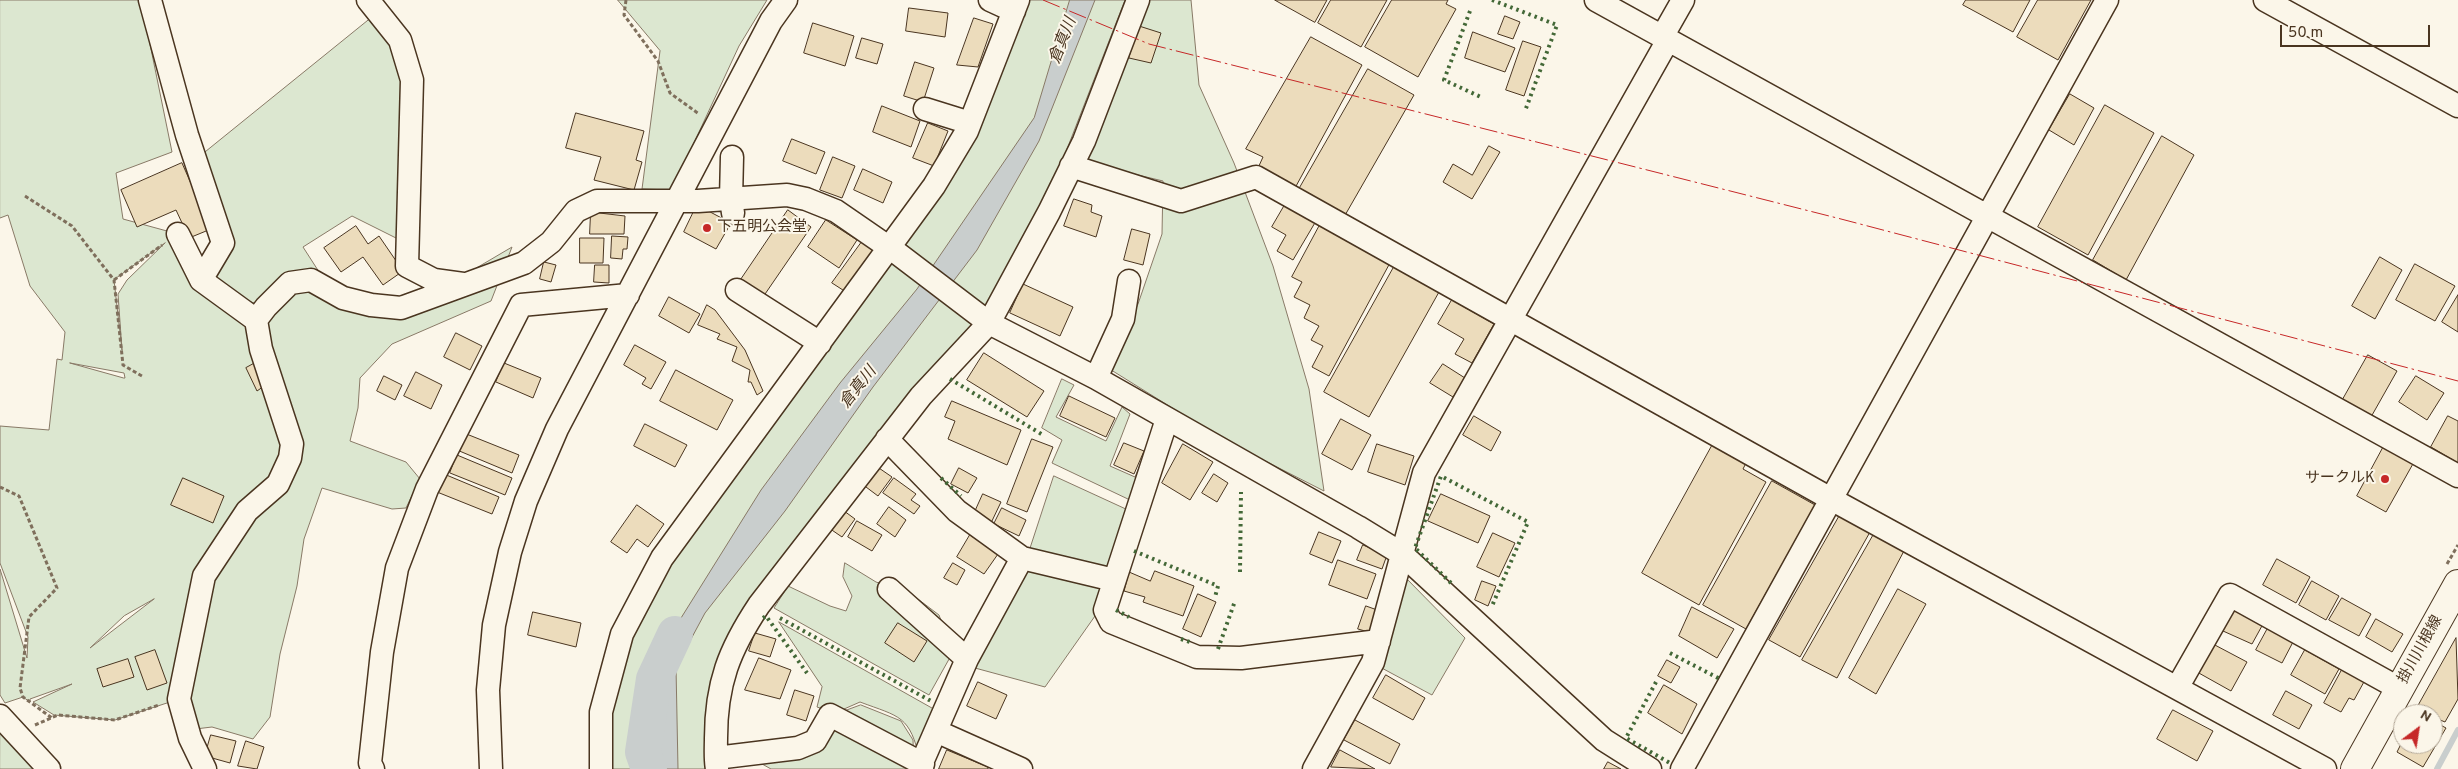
<!DOCTYPE html>
<html>
<head>
<meta charset="utf-8">
<style>
  body { margin:0 }
  #map { position:relative; width:2458px; height:769px; overflow:hidden; background:#fbf6e9; font-family:Overpass,sans-serif }
  canvas { display:block }
  .north { position:absolute; left:2393px; top:704px; width:50px; height:50px; box-sizing:border-box; background:#fbf6e9; border:1px solid #b4a999; border-radius:50%; rotate:31deg; font-size:14px; font-weight:700; line-height:20px; text-align:center; color:#4a3520 }
  .north::after { content:''; display:block; margin:auto; width:18px; height:22px; background:#c62828; clip-path:polygon(50% 0,100% 100%,50% 72%,0 100%) }
  .scale { position:absolute; left:2280px; top:25px; width:150px; height:22px; box-sizing:border-box; border:2px solid #4a3520; border-top:0; padding-left:6px; font-size:15px; line-height:18px; white-space:nowrap; color:#4a3520; -webkit-text-stroke:4px #fbf6e9; paint-order:stroke }
</style>
</head>
<body>
<div id="map">
<canvas width="2458" height="769"></canvas>
<div class="north">N</div>
<div class="scale">50 m</div>
</div>
<script>
const ctx = document.querySelector('canvas').getContext('2d');
ctx.lineJoin = 'round';
function paint(path, color) { ctx.fillStyle = color; ctx.fill(path, 'evenodd'); }
function trace(path, color, width, dash) { ctx.strokeStyle = color; ctx.lineWidth = width; ctx.lineCap = dash ? 'butt' : 'round'; ctx.setLineDash(dash || []); ctx.stroke(path); }
function label(font, color, halo, rows, align = 'center') {
  ctx.font = font + ' Overpass,"Noto Sans JP",sans-serif'; ctx.lineWidth = 4; ctx.setLineDash([]); ctx.textBaseline = 'middle'; ctx.strokeStyle = halo; ctx.fillStyle = color; for (const [text, x, y, turn = 0] of rows) {
    ctx.save(); ctx.translate(x, y); ctx.rotate((+turn || 0) * Math.PI / 180); ctx.textAlign = isNaN(turn) ? turn : align; if (halo) ctx.strokeText(text, 0, 0); ctx.fillText(text, 0, 0); ctx.restore();
  }
}
const green = new Path2D(`
  M0,0H141L172,152L116,173L123,219L178,234L206,275L223,243L195,160L378,12L400,40L408,244L352,216L303,247L332,292L290,283L371,305L422,300L512,247L491,301L392,344L360,378L358,408L350,441L406,462L420,479L406,508L392,509L322,488L304,539L297,586L280,654L270,717L253,739L212,727L187,730L173,701L115,720L54,715L33,702L72,684L30,699V702L23,697L5,703L0,695V569L27,658L28,637L0,563V426L49,430L57,359L62,360L65,332L30,286L8,215L0,218ZM165,243L127,280L118,294L122,350L114,280ZM229,294L265,307L255,320ZM70,363L124,373L125,378H124ZM154,599L90,648L124,616Z
  M618,0H767L739,46L672,190L642,189L660,51Z
  M1017,0H1125L1025,257L738,636L713,769H601L603,687L650,560L934,186Z
  M1148,0H1191L1199,85L1234,163L1273,266L1309,389L1324,491L1222,439L1108,368L1138,304L1162,234L1163,181L1084,162Z
  M1062,379L1074,385L1056,417L1106,441L1122,407L1130,414L1110,466L1135,477L1154,432L1130,500L1052,463L1062,440L1042,428Z
  M1054,476L1128,510L1095,616L1045,687L975,668L1030,548Z
  M845,563L876,582L910,593L939,615L953,652L929,695L774,608L788,586L830,606L846,611L852,596L843,577Z
  M1403,575L1465,638L1432,695L1378,666Z
  M779,622L939,712L920,761C910,715 900,717 860,702L835,713L817,707L822,687Z
  M861,705L901,721L913,740L914,769H771L755,760L798,748L839,713Z
  M0,715L49,769H0Z`);
paint(green, '#dce7d0');
trace(green, '#887966', 1);
const water = new Path2D(`
  M1070,0H1095L1039,141L977,250L873,387L785,511L705,613L676,667L678,769H647L645,757L654,679L681,618L761,490L840,383L917,289L1034,118Z`);
paint(water, '#c9cecd');
trace(water, '#887966', 1);
trace(new Path2D(`
  M2437,769L2458,730`), '#c9cecd', 6);
trace(new Path2D(`
  M649,769L643,752L654,679L675,634`), '#c9cecd', 36);
const building = new Path2D(`
  M1275,0H1327L1315,22Z
  M1331,0H1387L1361,47L1318,23Z
  M1392,0H1448L1446,4L1456,9L1418,77L1365,47Z
  M1966,0H2030L2013,32L1963,5Z
  M2038,0H2091L2058,60L2017,37Z
  M909,8L948,13L945,37L906,31Z
  M1505,16L1520,22L1513,39L1498,34Z
  M974,18L993,24L978,67L957,65Z
  M813,23L854,36L845,66L804,53Z
  M1139,26L1161,33L1151,63L1129,58Z
  M1473,32L1515,48L1505,72L1465,58Z
  M1311,37L1362,65L1295,188L1258,168L1263,157L1246,149Z
  M862,38L883,44L877,64L856,58Z
  M1523,41L1541,47L1524,96L1506,90Z
  M915,62L934,68L923,102L904,96Z
  M1368,69L1414,95L1344,217L1298,191Z
  M2070,94L2094,108L2074,145L2049,130Z
  M2105,105L2154,133L2088,255L2038,227Z
  M882,106L920,121L911,147L873,132Z
  M576,113L644,131L636,160L642,162L634,190L594,180L601,157L566,148Z
  M928,123L948,131L934,166L913,158Z
  M2162,136L2194,155L2126,280L2093,260Z
  M792,139L825,152L816,174L783,161Z
  M1489,146L1500,152L1472,199L1443,182L1453,164L1472,175Z
  M833,157L855,166L842,198L820,190Z
  M182,163L211,229L189,238L176,210L137,227L121,190Z
  M863,169L892,182L883,203L854,190Z
  M1074,199L1092,205L1091,212L1102,216L1096,237L1064,226Z
  M1286,203L1316,221L1293,260L1277,251L1286,235L1272,227Z
  M697,205L731,223L716,249L684,232Z
  M788,210L811,227L763,297L740,281Z
  M591,212L625,216L624,234H590Z
  M826,220L857,240L839,268L808,247Z
  M1321,223L1391,261L1329,376L1312,367L1323,346L1311,340L1319,326L1304,318L1310,305L1294,297L1302,282L1292,277Z
  M356,226L368,244L379,236L403,271L383,285L363,257L341,272L324,248Z
  M1132,229L1150,234L1143,265L1124,260Z
  M612,236L628,237L627,249H623L622,259L611,258Z
  M580,238H604L603,263H580Z
  M864,239L877,248L846,292L832,283Z
  M2380,257L2402,270L2375,319L2352,306Z
  M544,262L556,265L551,282L540,279Z
  M2415,264L2455,286L2435,321L2396,300Z
  M595,265H609V283L594,282Z
  M1394,267L1439,292L1369,417L1324,392Z
  M1023,284L1073,307L1060,336L1010,313Z
  M2458,295V332L2442,322Z
  M669,297L700,314L689,333L659,316Z
  M1452,300L1494,324L1472,363L1455,354L1464,339L1438,324Z
  M707,305L715,310L745,350L763,391L757,395L751,382H748L750,370L732,361L737,347L717,339L720,334L698,325Z
  M456,333L482,346L470,370L444,357Z
  M635,345L666,362L651,389L642,384L646,378L624,365Z
  M984,353L1044,391L1027,417L967,380Z
  M2368,355L2397,371L2371,417L2342,401Z
  M257,362L267,384L257,391L246,368Z
  M504,363L541,378L533,398L496,382Z
  M1443,364L1465,378L1453,397L1430,383Z
  M676,370L733,400L717,430L660,401Z
  M416,372L442,385L431,409L404,396Z
  M384,376L402,385L395,400L377,391Z
  M2416,376L2444,393L2427,420L2399,402Z
  M1069,396L1115,418L1106,437L1060,416Z
  M952,401L1021,430L1007,465L948,439L955,421L945,417Z
  M1474,416L1501,432L1491,451L1463,435Z
  M2448,416L2458,421V463L2431,447Z
  M1341,419L1371,435L1352,470L1322,454Z
  M645,424L687,445L675,467L634,446Z
  M464,433L519,455L512,473L457,450Z
  M1032,439L1053,447L1027,512L1007,504Z
  M1124,443L1144,451L1134,474L1114,465Z
  M1183,444L1213,462L1190,500L1162,483Z
  M1377,444L1414,456L1405,485L1368,472Z
  M1713,444L1746,463L1743,469L1766,482L1699,605L1642,573Z
  M2384,446L2414,462L2386,512L2357,496Z
  M457,455L512,478L505,495L450,473Z
  M876,466L892,477L878,496L862,484Z
  M959,468L977,478L968,493L951,484Z
  M444,474L499,497L492,514L437,492Z
  M1214,474L1228,483L1217,502L1202,493Z
  M183,478L224,496L213,523L171,505Z
  M894,478L916,494L911,500L920,506L914,514L883,493Z
  M1772,481L1815,505L1746,629L1703,605Z
  M983,494L1001,502L991,523L974,514Z
  M1441,494L1490,516L1478,543L1428,521Z
  M637,505L664,524L648,547L637,539L627,553L611,542Z
  M889,507L906,520L895,537L877,524Z
  M840,508L855,519L842,537L826,526Z
  M1002,508L1026,520L1019,536L994,524Z
  M1840,515L1870,532L1800,657L1769,640Z
  M857,521L882,535L872,551L848,537Z
  M1319,532L1341,541L1332,563L1310,554Z
  M1493,533L1515,543L1499,577L1477,567Z
  M1874,534L1905,549L1837,678L1802,660Z
  M970,535L998,554L984,574L957,557Z
  M1363,545L1387,555L1382,569L1357,560Z
  M2277,559L2310,577L2296,603L2263,585Z
  M1338,560L1376,574L1367,599L1329,585Z
  M953,563L965,570L957,585L944,578Z
  M1155,571L1194,586L1183,616L1143,602L1145,597L1124,591L1129,572L1150,581Z
  M1482,581L1496,586L1488,606L1475,600Z
  M2312,581L2339,596L2326,620L2299,605Z
  M1898,589L1926,604L1876,694L1849,678Z
  M1198,594L1216,602L1201,637L1183,629Z
  M2342,598L2371,614L2359,636L2329,620Z
  M1366,606L1380,611L1372,633L1358,629Z
  M1692,607L1734,629L1717,658L1679,636Z
  M2235,609L2263,624L2252,644L2223,631Z
  M533,612L581,623L576,647L528,635Z
  M2376,619L2403,634L2392,652L2366,637Z
  M898,623L927,641L914,662L885,643Z
  M2268,628L2293,642L2282,663L2256,650Z
  M755,633L776,639L770,657L749,651Z
  M2456,638L2458,699L2445,722L2433,717V714L2417,708Z
  M2213,644L2247,662L2231,691L2197,672Z
  M155,650L167,683L147,690L135,657Z
  M2305,650L2339,669L2325,694L2291,675Z
  M759,658L791,670L780,699L745,690Z
  M128,659L134,677L103,687L97,669Z
  M1667,660L1680,667L1671,683L1658,676Z
  M2343,668L2365,680L2354,700L2349,698L2341,712L2324,703Z
  M1386,675L1425,698L1413,720L1373,698Z
  M978,682L1007,695L996,719L967,706Z
  M1664,685L1697,704L1682,734L1648,713Z
  M795,690L814,696L806,721L787,715Z
  M2286,691L2312,705L2299,729L2273,715Z
  M2173,710L2213,731L2197,761L2157,739Z
  M1355,720L1400,744L1390,764L1344,740Z
  M2433,721L2446,728L2423,767L2397,752L2403,740V744H2433Z
  M211,735L236,741L230,763L205,756Z
  M246,741L264,747L257,769L238,766Z
  M947,750L988,767V769H939Z
  M1340,750L1375,769L1331,767Z
  M1608,762L1621,769H1604Z`);
paint(building, '#ecdcbc');
trace(building, '#4a3520', 1);
const minor = new Path2D(`
  M150,0L187,135L223,243L201,280
  M368,0L400,40L412,80L407,266L434,280L463,284
  M990,0L1014,11
  M1596,0L2458,476
  M2265,0L2458,106
  M1662,37L1683,0
  M925,109L970,123
  M732,157L731,199L733,213
  M1071,166L1181,201L1256,177L1831,499L2325,769
  M178,234L201,280L256,320
  M737,290L820,343
  M1096,378L1123,319L1129,281
  M1167,419L1105,610L1111,622L1197,657L1241,658L1379,641
  M887,439L957,511L1022,558L1114,580
  M889,589L967,659
  M2177,688L2230,595L2400,689
  M0,716L49,769
  M936,731L1021,769
  M716,758L798,748L815,741L830,715L923,764
  M205,769L190,738L179,699L204,576L247,511L278,484L290,458L292,444L261,349L256,320L266,307L290,283L311,280L343,298L371,305L401,308L524,263L551,242L576,211L597,201H698L787,195L806,199L836,211L897,253L989,323L1096,378L1358,527L1402,554L1604,740L1650,769
  M373,769L370,763L382,652L397,568L427,489L521,305L628,295
  M491,769L488,690L494,625L510,552L526,501L557,429L771,21L786,0
  M601,769V712L622,634L662,558L934,186L967,131L1018,0
  M717,769C715,759 716,748 716,738C716,684 729,650 759,605L921,396L989,323L1049,212L1084,141L1138,0
  M922,769L923,760L967,659L1022,558
  M1314,769L1373,662L1424,473L1668,40
  M1682,769L2107,0`);
const major = new Path2D(`
  M2355,769L2458,584`);
trace(minor, '#4a3520', 25);
trace(major, '#4a3520', 30);
trace(new Path2D(`
  M626,0L624,15L658,61L670,93L699,114
  M25,196L72,226L114,280L123,365L142,376
  M114,280L162,245
  M0,487L19,496L57,588L29,617L20,688L23,697L52,718
  M2447,564L2458,545
  M35,725L58,715L115,720L159,705`), '#7f6f5c', 3, [4, 2.5]);
trace(minor, '#fbf6e9', 22);
trace(major, '#fbf6e9', 28);
trace(new Path2D(`
  M1492,0L1557,25L1525,111
  M1470,11L1444,80L1483,98
  M950,379L1043,435
  M941,478L961,496
  M1134,551L1218,586L1215,597
  M1240,572L1241,492
  M1451,583L1415,548L1441,476L1528,522L1492,606
  M1116,610L1129,617
  M763,618L766,616L807,673
  M780,618L931,701
  M1181,639L1193,643
  M1218,649L1235,601
  M1670,653L1720,679
  M1656,682L1626,738L1670,763`), '#436837', 4, [2.5, 4]);
trace(new Path2D(`
  M1043,0L1149,44L1841,219L2458,381`), '#c62828', 1, [18, 4, 2.5, 4]);
for (const [x, y, r, color] of [
  [707,228,5,"#c62828"],
  [2385,479,5,"#c62828"]
]) { const dot = new Path2D(); dot.arc(x, y, r, 0, 2 * Math.PI); ctx.fillStyle = color; ctx.fill(dot); trace(dot, '#fbf6e9', 2); }
label('15px', '#4a3520', '#fbf6e9', [
  ["下五明公会堂",717,228],
  ["サークルK",2375,479,"right"]
], 'left');
label('15px', '#4a3520', '#fbf6e9', [
  ["掛川川根線",2421,650,-61]
]);
label('italic 16px', '#4a3520', '#fbf6e9', [
  ["倉真川",1064,41,-69],
  ["倉真川",859,388,-52]
]);
</script>
</body>
</html>
